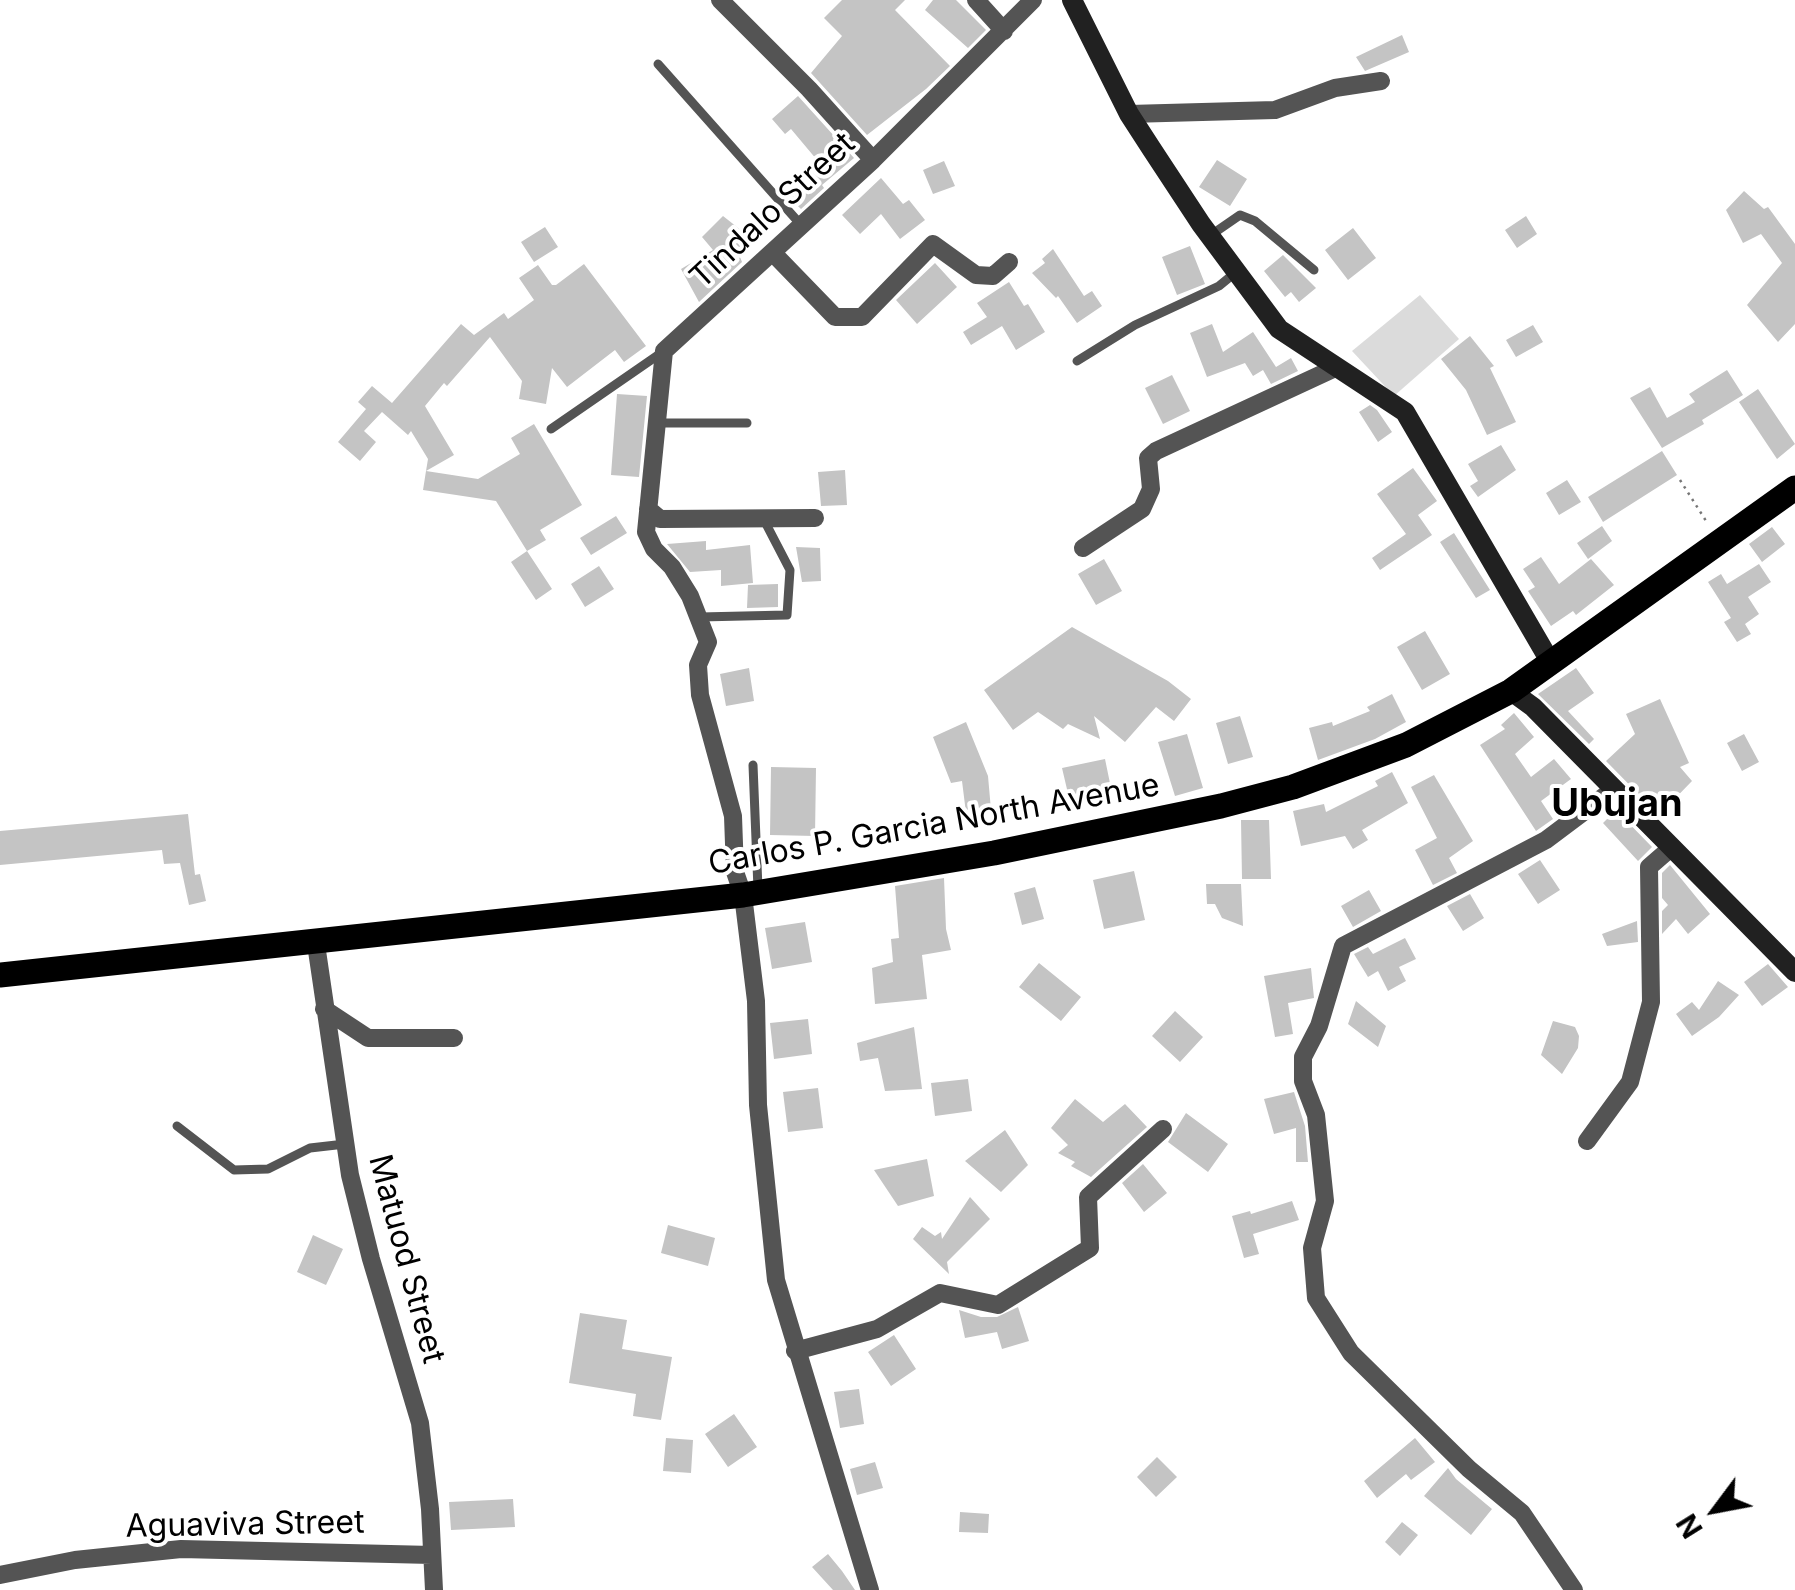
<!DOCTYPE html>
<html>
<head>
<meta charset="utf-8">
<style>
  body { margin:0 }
  #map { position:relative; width:1795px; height:1590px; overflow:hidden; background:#fff; font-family:Inter,sans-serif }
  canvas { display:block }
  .north { position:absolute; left:1665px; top:1460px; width:100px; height:100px; -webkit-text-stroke:8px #fff; paint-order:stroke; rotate:238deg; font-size:28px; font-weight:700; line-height:40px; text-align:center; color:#000 }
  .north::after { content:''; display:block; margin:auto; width:35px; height:45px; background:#000; clip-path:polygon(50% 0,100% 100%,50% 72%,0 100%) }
</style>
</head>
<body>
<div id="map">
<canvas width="1795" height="1590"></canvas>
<div class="north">N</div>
</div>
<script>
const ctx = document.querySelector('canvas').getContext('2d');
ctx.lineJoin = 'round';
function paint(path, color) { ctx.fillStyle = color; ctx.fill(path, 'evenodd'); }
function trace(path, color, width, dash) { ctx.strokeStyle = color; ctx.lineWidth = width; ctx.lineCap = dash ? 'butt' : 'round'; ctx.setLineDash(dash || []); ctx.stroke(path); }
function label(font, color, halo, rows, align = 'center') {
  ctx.font = font + ' Inter,sans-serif'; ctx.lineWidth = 8; ctx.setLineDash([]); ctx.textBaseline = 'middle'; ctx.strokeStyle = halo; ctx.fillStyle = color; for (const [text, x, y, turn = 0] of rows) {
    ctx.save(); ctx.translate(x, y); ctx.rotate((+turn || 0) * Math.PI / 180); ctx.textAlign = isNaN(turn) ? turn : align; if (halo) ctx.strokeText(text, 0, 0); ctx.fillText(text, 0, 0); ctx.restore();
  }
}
paint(new Path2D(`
  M1420,295L1459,339L1394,396L1352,351Z`), '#dbdbdb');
paint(new Path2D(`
  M842,0H905L895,10L950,66L926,89L867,135L811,73L842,36L824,18Z
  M933,0H956L986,30L968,48L925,10Z
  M1402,35L1409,52L1365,71L1356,57Z
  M798,96L854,158L822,185L824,188L801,209L784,193L817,160L791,129L785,134L772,119Z
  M1217,160L1247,179L1230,206L1199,187Z
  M944,161L955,186L933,194L923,170Z
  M881,178L903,204L909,200L925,220L900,239L881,214L860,234L842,215Z
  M1744,191L1764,209L1768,207L1795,244V324L1778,342L1747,305L1782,263L1761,234L1743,243L1726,210Z
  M723,216L756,242L740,257L742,262L699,302L681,269L713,250L702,237Z
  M1526,216L1537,234L1517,248L1505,230Z
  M545,227L558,247L534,262L521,242Z
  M1353,228L1376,258L1348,280L1325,250Z
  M1190,246L1205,284L1177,295L1162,257Z
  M1053,249L1084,296L1092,291L1102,306L1077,323L1058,296L1056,298L1032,273L1045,263L1042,259Z
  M1283,255L1316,288L1299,302L1291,292L1285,297L1264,271Z
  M935,263L957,287L917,324L896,300Z
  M584,264L646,346L624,362L615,350L567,387L552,368L546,404L519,399L522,381L490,337L447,386L444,383L425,406L454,455L426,471L428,459L411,431L408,435L382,412L364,431L376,442L360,461L338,442L366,409L358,402L372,386L392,403L461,324L474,335L504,313L508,319L534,300L519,278L538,265L552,285H556Z
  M1009,282L1024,306L1028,304L1045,332L1016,350L1002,326L971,345L963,332L987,317L977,303Z
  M1212,324L1223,352L1253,332L1276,367L1291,358L1298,371L1271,384L1263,370L1253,376L1245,363L1207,377L1190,333Z
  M1533,325L1543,342L1516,357L1506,340Z
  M1470,336L1494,366L1490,368L1516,422L1487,435L1466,390L1441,359Z
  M1727,370L1743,395L1702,420L1704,424L1662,448L1630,398L1650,387L1667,418L1695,402L1689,394Z
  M1172,375L1190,411L1163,424L1145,388Z
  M1758,389L1795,444L1777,459L1739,402Z
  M617,394L647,396L639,477L611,475Z
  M1370,405L1377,410L1392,432L1378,442L1359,412Z
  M534,424L582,505L540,530L546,540L527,551L496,501L423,490L426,471L478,479L520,454L511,438Z
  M1501,445L1516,470L1478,497L1470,486L1478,481L1468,464Z
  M1662,451L1677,475L1603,522L1588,497Z
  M1413,468L1437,501L1418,515L1432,535L1380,570L1372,558L1406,534L1377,494Z
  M845,470L847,505L821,506L818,472Z
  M1567,480L1581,502L1559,515L1546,493Z
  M616,516L627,533L591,555L580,538Z
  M1602,526L1612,541L1588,559L1577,543Z
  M1772,527L1785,544L1762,562L1749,544Z
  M1454,533L1490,590L1476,598L1440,542Z
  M706,541V550L750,545L753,583L721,586V570L690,572L667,544Z
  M796,547L820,548L821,581L802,582Z
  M527,551L552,589L536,600L511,562Z
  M1541,557L1559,584L1591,559L1614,585L1576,615L1573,611L1551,626L1528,591L1535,587L1523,569Z
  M1104,559L1122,591L1096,605L1078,574Z
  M1759,564L1771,582L1748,597L1759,614L1745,624L1751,634L1737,642L1724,622L1731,618L1708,582L1721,574L1727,584Z
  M599,566L614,589L585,607L571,584Z
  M778,584V607L747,608L748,585Z
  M1072,627L1168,681L1191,699L1174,721L1156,707L1125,742L1094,716L1100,739L1068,724L1063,729L1038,712L1013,730L984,690Z
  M1425,631L1450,674L1422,690L1397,647Z
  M749,668L754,701L726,706L720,674Z
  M1576,668L1594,693L1568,711L1594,739L1589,744L1538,694Z
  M1392,694L1406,722L1375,739L1318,760L1309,728L1332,722L1333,726L1370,711L1367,707Z
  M1660,699L1689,763L1680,767L1692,781L1659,815L1606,761L1635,734L1626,714Z
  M1514,713L1534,737L1515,754L1531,777L1554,759L1571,779L1541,801L1553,819L1536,831L1480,745L1505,729L1501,725Z
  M1240,716L1253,757L1228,764L1216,723Z
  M966,722L988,776L991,810L966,813L962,781L951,783L933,737Z
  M1187,734L1203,788L1175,796L1158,742Z
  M1744,734L1759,762L1742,771L1727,743Z
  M1105,759L1112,793L1070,802L1062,768Z
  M771,767L816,768L815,836L770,835Z
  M1392,772L1408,803L1362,830L1368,840L1353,849L1345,836L1301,846L1293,811L1324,804L1326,812L1378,786L1375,781Z
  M1434,775L1473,841L1449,858L1457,873L1433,885L1415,850L1437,838L1411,787Z
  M1616,810L1652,847L1638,861L1603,823Z
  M188,814L195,875L200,874L206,901L189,905L180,863L164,864L162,850L0,865V831Z
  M1241,820H1269L1271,879H1242Z
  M1540,860L1560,890L1538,904L1518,874Z
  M1670,865L1710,914L1688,934L1676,919L1662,934V911L1668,905L1662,898V873Z
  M1134,871L1145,920L1104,929L1093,880Z
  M944,878L946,929L951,950L922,955L927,999L875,1004L872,968L893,962L891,939L899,938L895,886Z
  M1206,884H1241L1243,926L1222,918L1215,904H1207Z
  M1035,887L1044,919L1022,925L1014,893Z
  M1369,890L1381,911L1353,927L1341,906Z
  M1470,894L1484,918L1463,931L1447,906Z
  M1637,921L1638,942L1607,946L1602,934Z
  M805,922L812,962L772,969L765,928Z
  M1405,938L1416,959L1399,967L1406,981L1388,991L1378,971L1368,977L1354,954L1368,947L1373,954Z
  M1039,963L1081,997L1061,1021L1019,987Z
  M1768,964L1788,987L1762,1006L1744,982Z
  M1311,968L1314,998L1288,1003L1293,1034L1275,1037L1264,976Z
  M1718,981L1739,995L1719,1017L1692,1036L1676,1014L1692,1002L1699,1010Z
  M1356,1001L1386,1026L1378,1047L1348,1024Z
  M1175,1011L1203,1037L1180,1062L1152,1036Z
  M808,1019L812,1054L774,1059L770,1023Z
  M1553,1021L1575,1027L1579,1036L1578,1048L1562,1074L1541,1055Z
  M914,1027L922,1089L885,1091L878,1058L860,1061L857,1043Z
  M968,1079L972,1111L935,1116L931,1083Z
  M818,1088L823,1128L788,1132L783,1092Z
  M1294,1092L1305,1126L1308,1162H1296V1128L1274,1134L1264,1099Z
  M1075,1099L1103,1122L1125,1104L1147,1127L1091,1177L1071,1166L1075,1162L1058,1153L1068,1145L1051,1128Z
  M1186,1113L1228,1144L1208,1172L1168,1142Z
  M1005,1130L1028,1165L1001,1192L965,1161Z
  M927,1159L934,1196L898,1206L874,1170Z
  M1143,1164L1167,1193L1144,1212L1122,1183Z
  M970,1197L990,1219L947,1262L949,1274L913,1239L922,1227L935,1236L941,1232L942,1239Z
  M1292,1201L1299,1220L1253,1234L1259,1254L1244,1258L1232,1216L1250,1211L1251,1214Z
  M668,1225L715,1238L708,1266L661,1253Z
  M313,1235L343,1249L326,1285L297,1272Z
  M1018,1307L1029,1341L1002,1349L997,1332L965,1338L959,1310L981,1317H997Z
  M580,1313L627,1320L622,1349L672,1357L661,1420L633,1416L636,1394L569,1383Z
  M894,1335L916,1369L891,1386L868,1352Z
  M859,1389L864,1424L840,1428L834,1392Z
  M734,1414L757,1447L728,1467L705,1434Z
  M666,1438L693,1440L691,1473L663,1471Z
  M1415,1438L1435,1462L1411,1480L1406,1474L1377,1498L1364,1481Z
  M1157,1457L1177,1477L1156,1497L1137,1477Z
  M875,1462L883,1488L857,1495L850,1469Z
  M1448,1468L1456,1479L1492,1509L1471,1535L1424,1496Z
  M513,1499L515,1527L451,1530L449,1502Z
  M960,1512L989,1514L988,1533L959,1532Z
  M1402,1522L1418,1535L1400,1556L1385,1542Z
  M828,1554L842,1571L855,1590H833L812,1567Z`), '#c4c4c4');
trace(new Path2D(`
  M1680,480L1708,524`), '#767676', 2.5, [2.5, 5]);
trace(new Path2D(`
  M658,64L802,226
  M1211,235L1240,215L1255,221L1314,270
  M1077,361L1135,325L1219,286L1236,272
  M655,423H747
  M551,429L664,351
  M700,617L787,615L790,570L764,520
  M753,765L758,889
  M177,1126L234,1170L268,1169L310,1148L345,1144`), '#545454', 9);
trace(new Path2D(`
  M720,0L809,89L873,160
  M976,0L1004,31
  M1129,114L1275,110L1335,88L1381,81
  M773,253L835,317H862L933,244L976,275L993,276L1009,262
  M648,509L660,519L815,518
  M1083,548L1142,509L1151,489L1148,458L1156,451L1335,368
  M316,944L350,1175L371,1259L420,1423L430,1509L434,1590
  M324,1009L368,1038H454
  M1587,1141L1630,1082L1651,1002L1649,867L1672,847
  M795,1351L877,1329L940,1293L998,1305L1090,1248L1088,1197L1163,1129
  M0,1575L75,1560L181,1549L432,1555
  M870,1590L776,1280L758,1105L756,1001L743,895L735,872L733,816L700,695L698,665L708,642L690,596L672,567L654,549L646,532L664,351L873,160L1033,0
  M1574,1590L1522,1513L1469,1469L1351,1353L1316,1298L1312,1248L1325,1201L1316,1115L1303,1081V1057L1319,1026L1343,946L1546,840L1614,789`), '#545454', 18);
trace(new Path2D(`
  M1072,0L1129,114L1151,148L1201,224L1279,329L1405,412L1551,663
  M1511,691L1533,707L1795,972`), '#212121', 20);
trace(new Path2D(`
  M0,975L743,895L994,853L1221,806L1293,787L1406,745L1511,691L1795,488`), '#000', 25);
label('32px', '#000', '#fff', [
  ["Tindalo Street",773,211,-43],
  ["Carlos P. Garcia North Avenue",934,825,-10],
  ["Matuod Street",406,1259,75],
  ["Aguaviva Street",245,1525,-1]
]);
label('bold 38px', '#000', '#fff', [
  ["Ubujan",1617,805]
]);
</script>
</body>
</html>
